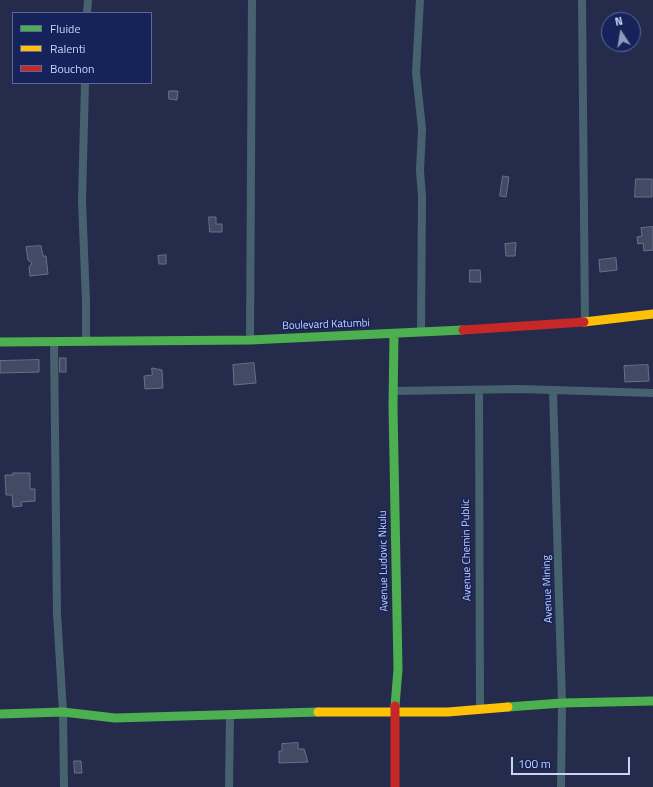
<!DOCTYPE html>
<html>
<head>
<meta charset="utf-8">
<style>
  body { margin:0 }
  #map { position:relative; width:653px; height:787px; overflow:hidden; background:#252c4b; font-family:"Titillium Web",sans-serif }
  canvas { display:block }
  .legend { position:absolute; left:12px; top:12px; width:140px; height:72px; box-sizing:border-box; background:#16225a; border:1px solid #5d6999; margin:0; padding:5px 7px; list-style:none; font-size:12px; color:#c7d4f7 }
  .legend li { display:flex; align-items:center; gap:8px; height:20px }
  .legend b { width:20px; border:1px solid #5d6999 }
  .north { position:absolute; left:601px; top:12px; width:40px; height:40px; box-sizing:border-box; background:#16225a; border:1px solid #5d6999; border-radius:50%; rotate:348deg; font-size:11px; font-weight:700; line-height:16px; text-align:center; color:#c7d4f7 }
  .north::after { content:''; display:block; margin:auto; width:14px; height:18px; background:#8e99bb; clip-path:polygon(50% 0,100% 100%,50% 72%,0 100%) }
  .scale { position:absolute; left:511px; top:757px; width:119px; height:18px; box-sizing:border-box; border:2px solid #c7d4f7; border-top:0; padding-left:5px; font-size:12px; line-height:14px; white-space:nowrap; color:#c7d4f7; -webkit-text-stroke:3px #16225a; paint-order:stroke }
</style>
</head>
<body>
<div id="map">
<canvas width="653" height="787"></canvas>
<ul class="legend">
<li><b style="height:5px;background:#4caf50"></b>Fluide</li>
<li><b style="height:5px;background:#ffc107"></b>Ralenti</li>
<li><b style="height:5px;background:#c62828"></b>Bouchon</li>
</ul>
<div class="north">N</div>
<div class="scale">100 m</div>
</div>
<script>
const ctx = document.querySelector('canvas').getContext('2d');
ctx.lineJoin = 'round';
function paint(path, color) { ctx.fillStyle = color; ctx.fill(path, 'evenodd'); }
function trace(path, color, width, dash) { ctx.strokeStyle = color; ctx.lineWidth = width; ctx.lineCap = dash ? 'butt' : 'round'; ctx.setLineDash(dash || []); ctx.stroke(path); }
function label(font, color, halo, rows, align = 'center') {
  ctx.font = font + ' "Titillium Web",sans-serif'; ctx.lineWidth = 3; ctx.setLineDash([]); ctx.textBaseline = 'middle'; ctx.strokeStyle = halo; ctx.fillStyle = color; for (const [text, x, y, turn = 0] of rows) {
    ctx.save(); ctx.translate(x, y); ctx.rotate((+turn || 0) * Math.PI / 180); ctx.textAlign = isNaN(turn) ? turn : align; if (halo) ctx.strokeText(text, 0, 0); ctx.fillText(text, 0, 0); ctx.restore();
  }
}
const building = new Path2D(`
  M169,91H178L177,100L169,99Z
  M503,176L509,177L506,197L500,196Z
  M636,179H652V197H635Z
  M209,217H216V224H222V232H210Z
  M653,227V250L644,251L643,243L638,244L637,237L642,236L641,228Z
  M516,243L515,256H506L505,244Z
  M41,246L43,256H46L48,274L30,276L29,267L32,263L28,260L26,247Z
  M166,255V264H159L158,256Z
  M616,258L617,270L600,272L599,260Z
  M470,270H480L481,282H470Z
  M60,358H66V372H60Z
  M39,360V372L0,373V361Z
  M254,363L256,383L234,385L233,365Z
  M648,365L649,381L625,382L624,366Z
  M152,368L162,370L163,388L145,389L144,376L152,375Z
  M13,473H30V489H35V501L21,502L22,506L13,507L12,495H6L5,475H13Z
  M298,743V749H304L308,762L279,763V751H282V744Z
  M74,761H81L82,773H75Z`);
paint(building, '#434a63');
trace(building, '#69708b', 1);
trace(new Path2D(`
  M420,0L416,72L422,129L420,171L422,196L421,331
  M582,0L585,322
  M87,13L88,0
  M85,83L82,201L86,302V342
  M250,340L252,0
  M54,342L57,613L63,712L64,787
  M553,390L562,703L561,787
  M393,391L519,389L653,393
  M479,391L480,709
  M229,787L230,715`), '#47626f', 8);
trace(new Path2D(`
  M394,334L393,407L398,669L395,706
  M0,342L250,340L463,330
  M508,707L562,703L653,701
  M0,714L63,712L115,718L318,712`), '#4caf50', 9);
trace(new Path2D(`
  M584,322L653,314
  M318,712H448L508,707`), '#ffc107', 9);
trace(new Path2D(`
  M463,330L584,322
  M395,787V706`), '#c62828', 9);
label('11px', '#c7d4f7', '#16225a', [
  ["Boulevard Katumbi",326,325,-2],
  ["Avenue Chemin Public",467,550,-91],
  ["Avenue Ludovic Nkulu",384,561,-91],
  ["Avenue Mining",548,589,-92]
]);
</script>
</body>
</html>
